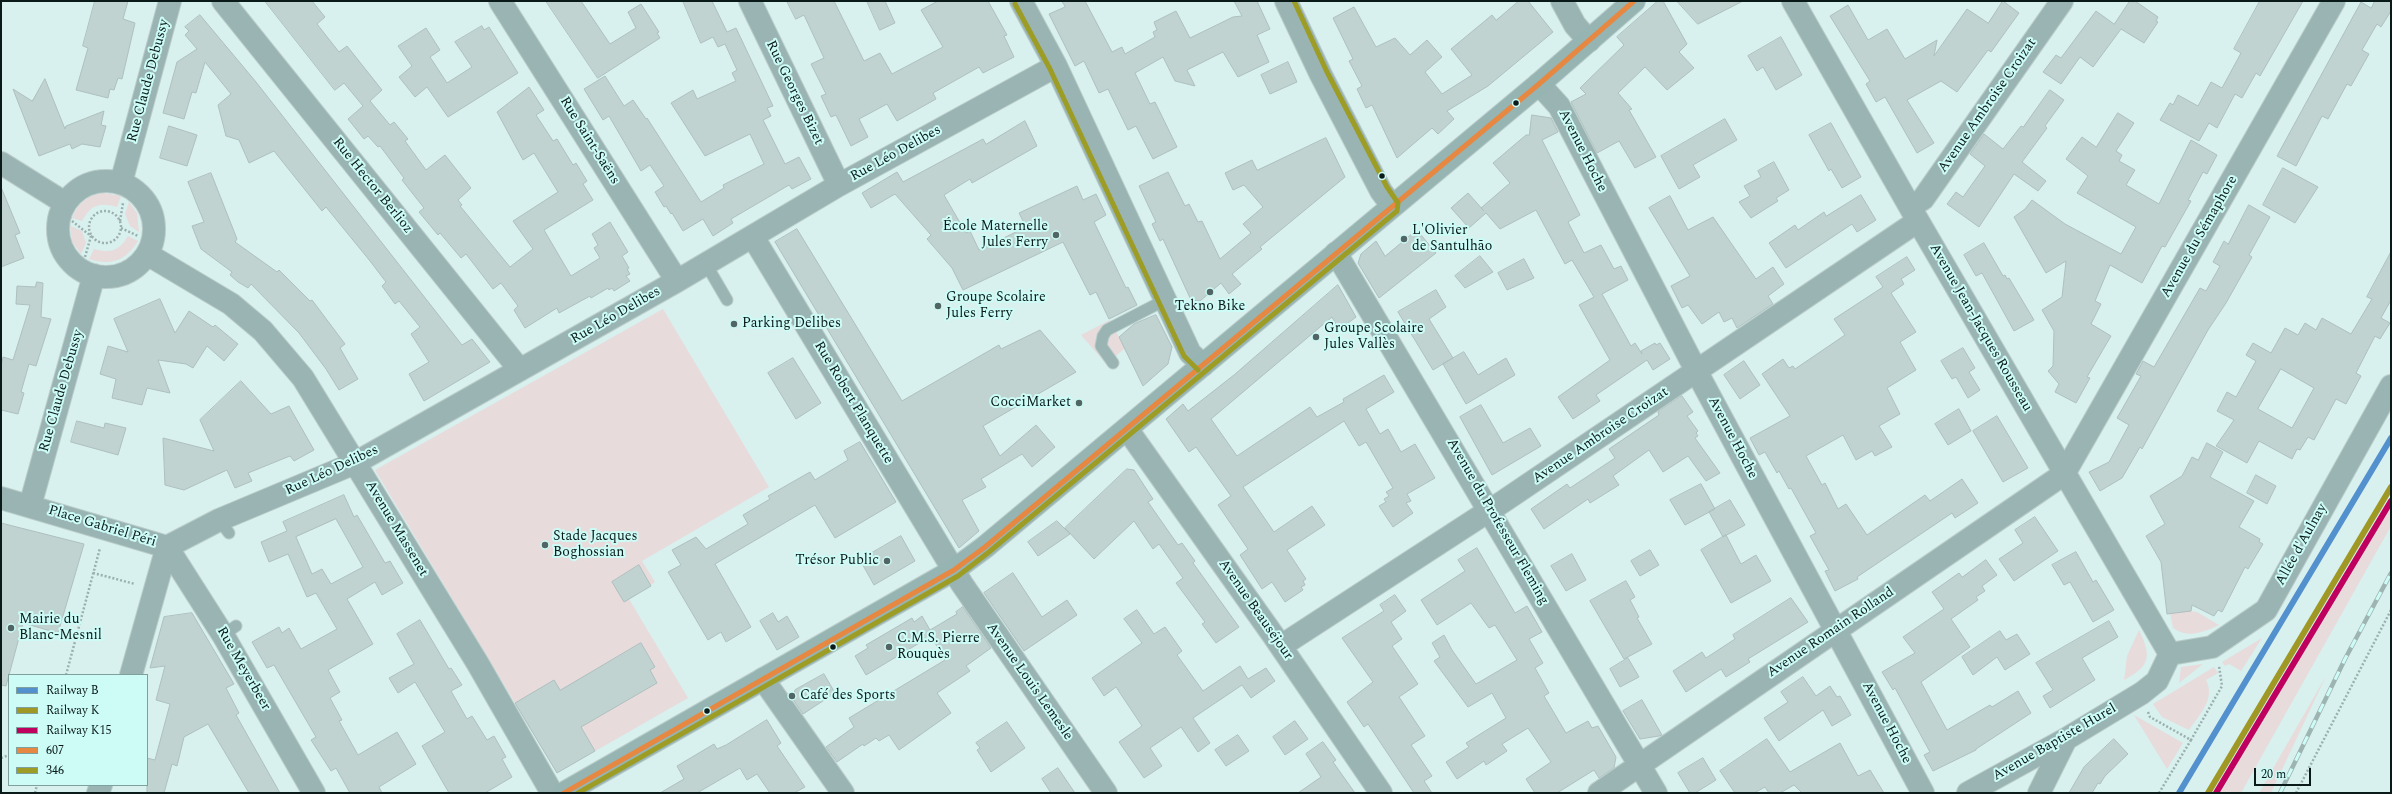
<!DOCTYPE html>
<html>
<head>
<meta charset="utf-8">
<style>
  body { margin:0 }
  #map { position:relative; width:2392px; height:794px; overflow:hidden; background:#d8f0ee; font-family:Spectral,serif }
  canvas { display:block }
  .frame { position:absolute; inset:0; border:2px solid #091a19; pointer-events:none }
  .legend { position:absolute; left:8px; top:674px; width:140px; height:112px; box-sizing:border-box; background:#cdfbf6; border:1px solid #7fa19e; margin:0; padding:5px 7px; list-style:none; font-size:12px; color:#091a19 }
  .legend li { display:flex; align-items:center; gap:8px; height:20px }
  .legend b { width:20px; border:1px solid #7fa19e }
  .scale { position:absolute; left:2254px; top:768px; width:57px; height:18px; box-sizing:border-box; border:2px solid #091a19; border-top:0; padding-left:5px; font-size:12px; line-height:14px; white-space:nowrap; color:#091a19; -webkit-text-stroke:3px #cdfbf6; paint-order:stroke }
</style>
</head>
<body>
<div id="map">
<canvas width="2392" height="794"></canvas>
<div class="frame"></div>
<ul class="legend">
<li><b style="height:5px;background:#5291ce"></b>Railway B</li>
<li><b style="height:5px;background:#9f9825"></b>Railway K</li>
<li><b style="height:5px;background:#bf005f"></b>Railway K15</li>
<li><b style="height:5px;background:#e68841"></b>607</li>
<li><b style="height:5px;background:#9d9d26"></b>346</li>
</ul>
<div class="scale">20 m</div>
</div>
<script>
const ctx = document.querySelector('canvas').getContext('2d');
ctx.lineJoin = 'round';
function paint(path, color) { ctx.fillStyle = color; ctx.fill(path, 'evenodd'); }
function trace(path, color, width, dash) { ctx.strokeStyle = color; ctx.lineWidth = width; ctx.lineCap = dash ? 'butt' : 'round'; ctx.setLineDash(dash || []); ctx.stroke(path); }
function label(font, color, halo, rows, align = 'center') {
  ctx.font = font + ' Spectral,serif'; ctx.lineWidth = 4; ctx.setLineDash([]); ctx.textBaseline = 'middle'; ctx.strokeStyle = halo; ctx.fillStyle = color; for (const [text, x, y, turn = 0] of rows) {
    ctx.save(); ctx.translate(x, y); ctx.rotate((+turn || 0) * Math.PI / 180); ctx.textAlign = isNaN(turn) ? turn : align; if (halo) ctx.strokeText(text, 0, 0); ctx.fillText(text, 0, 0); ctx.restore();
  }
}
paint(new Path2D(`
  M104,193L121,196L117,207C99,202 91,205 82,221L72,218C78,203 88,195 104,193Z
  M129,202L137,213L139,232L130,226L125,214Z
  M70,226L82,231L86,243L81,254L72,242Z
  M128,236L138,241C126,261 110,266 89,259L94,249C111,254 120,250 128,236Z
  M663,309L769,487L642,561L655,582L629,599L688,698L557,773L375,470Z
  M1110,320L1122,343L1126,341L1130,348L1126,352L1124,349L1112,359L1113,363L1109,367L1081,335Z
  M2391,501V526L2241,793H2218Z
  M2184,610L2197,612L2219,625C2203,632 2189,639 2173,628L2170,613Z
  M2139,630C2152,657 2150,666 2124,680L2127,656Z
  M2262,638L2241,671L2229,664L2225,666L2222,662Z
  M2203,664L2179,683L2181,667Z
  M2214,667L2218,673L2206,680C2216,699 2199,715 2189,730L2162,717L2153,704Z
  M2326,676L2271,793H2259Z
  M2134,715L2183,743L2167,769Z`), '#e8dbdb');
const building = new Path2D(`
  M95,1H128L123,19L135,23L122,79L118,78L114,90L110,89L108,98L76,90L88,48L83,46Z
  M265,1H312L325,17L317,24L339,52L347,46L382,90L370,101L390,125L394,122L408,139L405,141L426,170L445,155L471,188L458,200L462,205L460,206L510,267L533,249L513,221L558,192L534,153L523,160L497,112L529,87L544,110L536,115L553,141L557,139L573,165L576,163L587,181L583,184L593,200L544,230L571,276L600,258L594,248L598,245L592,234L610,222L628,252L622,256L629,268L627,269L630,274L626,276L630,281L614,291L612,288L609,290L608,288L591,298L590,296L559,313L557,308L525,328L514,310L518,306L501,283L493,289L466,254L461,258L440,233L438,235L419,212L424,208L402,180L404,178L380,146L378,147L368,136L364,139L348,119L363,106L344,83L335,90Z
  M546,1H581L610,44L636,28L628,12L641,4L659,32L657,33L660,38L598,78Z
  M683,1H712L727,32L736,28L773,106L767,108L771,116L763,120L785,164L799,157L811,179L792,189L789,185L731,219L733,223L713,236L703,219L683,231L672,213L671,214L666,206L664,207L655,192L664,186L650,165L641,171L609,116L603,120L584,89L605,76L624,106L633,100L646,119L647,118L701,202L724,188L723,185L764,164L750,134L705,156L671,103L693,90L697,99L736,81L732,73L737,70L725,44L718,47L713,37L701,43Z
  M787,1H834L864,61L880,53L892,74L943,47L921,10L938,1H988L1007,35L1004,36L1014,57L983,73L979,67L933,93L936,99L897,121L887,104L859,119L868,137L851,146L836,115L831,117L821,96L826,94L811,64L824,58L804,15L796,19Z
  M867,1H885L895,23L880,30Z
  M1062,1H1085L1112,52L1122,47L1125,54L1155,37L1153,32L1157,30L1154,22L1176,11L1190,38L1233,17L1242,16L1234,1H1257L1270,29L1257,35L1269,62L1238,77L1223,52L1187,70L1195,86L1175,81L1163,57L1135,73L1150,104L1155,102L1177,147L1153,159L1136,126L1128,130L1108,89L1099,93L1084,61L1075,66L1049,14L1065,7Z
  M1519,1H1528L1553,32L1488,86L1447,111L1454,119L1438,134L1432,128L1397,158L1372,105L1366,108L1357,89L1362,86L1349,61L1353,59L1333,18L1354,7L1376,47L1395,38L1410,55L1427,40L1442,57L1425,72L1442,94L1472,75L1451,49L1492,15L1496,20Z
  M1658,1H1663L1687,44L1679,52L1694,68L1667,90L1645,67L1618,93L1632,109L1629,110L1656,157L1635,168L1619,141L1597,153L1571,102L1586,94L1580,88L1624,45L1617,37Z
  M1677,1H1743L1698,24Z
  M2003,1L2019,13L1991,52L1988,50L1957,92L1941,81L1907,100L1934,143L1917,153L1885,97L1876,102L1866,84L1870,81L1830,16L1848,5L1868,40L1887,29L1905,59L1937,40L1934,56L1967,9L1988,23Z
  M2130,1H2135L2158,17L2156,21L2158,22L2144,43L2121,29L2093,67L2080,57L2061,84L2043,72L2056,55L2061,58L2096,11L2114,24Z
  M2260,1H2303L2260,76L2256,73L2242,98L2235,94L2217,128L2209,123L2199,141L2160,120L2170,103L2173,105L2178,95L2198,106L2211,82L2222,88L2241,53L2234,49Z
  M2375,1H2391V11L2381,27L2377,24L2362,50L2369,54L2351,86L2347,84L2328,119L2322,116L2296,166L2277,156L2361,2L2371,8Z
  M200,15L256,82L462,345L472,339L490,362L424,401L409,374L429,362L411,334L420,327L399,301L395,304L382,286L386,282L370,261L326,207L322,211L274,151L249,163L239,140L226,136L218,105L231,94L205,62L196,93L192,92L184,119L163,113L177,62L197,49L185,35L189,31L185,27Z
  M482,26L484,30L489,27L518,73L448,117L427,87L415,97L399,77L412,66L398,46L426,28L440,50L430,57L447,83L472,67L455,42Z
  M1781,37L1802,75L1776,90L1763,67L1757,71L1748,56Z
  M1288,62L1297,82L1270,94L1261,75Z
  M45,79L65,129L66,126L104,111L101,125L106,126L100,147L82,144L72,149L70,144L39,156L13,89L32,101Z
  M2050,90L2064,100L2045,126L2047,128L2022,162L2046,181L2038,191L2014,174L1979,227L1947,204L1956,192L1963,197L1985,166L1970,154L1984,134L2003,149L2021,126L2023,127Z
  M2118,113L2134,123L2116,151L2122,155L2119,161L2135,170L2126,185L2159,204L2191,140L2217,155L2207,174L2203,172L2188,200L2191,201L2165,247L2162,246L2142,283L2110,265L2095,301L2101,304L2091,324L2111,336L2087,377L2090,378L2076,403L2055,392L2059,384L2048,371L2053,366L2054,331L2042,310L2062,297L2066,261L2046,273L2014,217L2025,209L2032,200L2065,224L2121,254L2136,227L2077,193L2088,176L2066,159L2082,137L2096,147Z
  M1532,115L1551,118L1558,132L1542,140L1580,215L1568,222L1584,253L1601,245L1614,269L1621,266L1628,280L1602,294L1631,346L1635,343L1642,354L1641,351L1655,343L1656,345L1660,343L1670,359L1653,370L1647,360L1596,395L1600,401L1573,419L1558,397L1610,360L1579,305L1594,297L1572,260L1565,264L1536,210L1500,229L1486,213L1469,228L1451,208L1468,193L1484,211L1481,208L1510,183L1493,163L1526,135H1529Z
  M1725,119L1737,140L1693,165L1700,177L1679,189L1661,156Z
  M1025,121L1037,146L972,183L970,179L944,195L966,233L970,231L979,250L1026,227L1019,213L1077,186L1083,200L1096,194L1106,215L1094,222L1126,288L1128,287L1137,305L1109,319L1096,292L1090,295L1063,242L963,290L952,268L927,239L931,235L895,194L871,208L862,193L897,172L903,182L983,139L986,144Z
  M1831,123L1861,177L1842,188L1831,169L1829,171L1809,135Z
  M169,126L197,135L187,166L160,158Z
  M1326,138L1345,177L1260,247L1262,249L1232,274L1241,284L1229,294L1221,283L1200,301L1191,300L1163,239L1160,241L1152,224L1156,222L1139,186L1168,172L1185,206L1189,204L1198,222L1202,221L1220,259L1251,233L1243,224L1263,207L1244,185L1233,190L1225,173L1252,160L1257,170Z
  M1774,162L1789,190L1776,198L1778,201L1751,218L1739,202L1750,196L1744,186L1761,177L1758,171Z
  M2283,168L2318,187L2295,223L2263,205Z
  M211,173L237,239L235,242L277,272L279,270L310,301L312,300L345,344L340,348L358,379L339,390L326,369L299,333L251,284L248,288L238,282L230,275L232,272L201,249L192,226L204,222L188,182Z
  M1,187L20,233L15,235L24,258L1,267Z
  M1861,195L1876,220L1857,232L1852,224L1786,268L1769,243L1795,225L1798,230L1824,212L1826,216Z
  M1670,196L1688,230L1713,217L1756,279L1773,267L1784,284L1768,296L1773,304L1737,328L1732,318L1724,322L1719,312L1702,324L1688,305L1682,308L1671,286L1690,276L1649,208Z
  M2249,205L2270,217L2249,255L2252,257L2226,303L2208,330L2142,449L2140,447L2122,478L2100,491L2089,472L2109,462L2129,425L2117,418L2141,376L2136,374L2143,361L2154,367L2200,288L2206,291L2220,266L2213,262L2224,241L2228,244Z
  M797,229L902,401L999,345L1001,349L1040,330L1076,372L983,426L1000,456L1036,425L1055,447L1032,467L1022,454L981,479L986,487L962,500L979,531L959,548L775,242Z
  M1417,230L1436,253L1379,298L1358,263L1361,254L1376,241L1385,256Z
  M1984,243L2003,276L2005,275L2007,279L2009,278L2034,320L2014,331L1982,273L1976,276L1964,255Z
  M2391,252V300L2381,318L2390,323L2380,339L2375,336L2356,373L2361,376L2346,404L2336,399L2314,440L2308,437L2300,450L2297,449L2292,459L2259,441L2247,463L2216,446L2234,420L2217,411L2227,392L2236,397L2256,361L2246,355L2253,343L2271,353L2285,328L2298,335L2305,323L2316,330L2322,318L2351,334L2372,299L2367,297ZM2281,369L2314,388L2292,428L2258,409Z
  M1480,256L1493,272L1465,288L1455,276Z
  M1907,257L1915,270L1901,279L1904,284L1891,293L1916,332L1900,342L1916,370L1887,388L1900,414L1879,426L1892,447L1875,456L1872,451L1856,460L1843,435L1806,456L1822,485L1825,483L1838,509L1846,504L1867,535L1925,495L1930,501L1962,479L1978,503L1955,518L1952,513L1857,577L1858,579L1835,591L1825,571L1829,570L1810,536L1816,533L1791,488L1789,489L1779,471L1777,473L1765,452L1759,455L1750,438L1790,416L1762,374L1783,359L1789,368L1793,366L1795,369L1845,335L1834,319L1883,287L1876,277Z
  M1524,259L1534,278L1507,290L1498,273Z
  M37,282L43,283L41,317L51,319L36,366L29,364L21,392L24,393L18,414L1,410V366L3,357L13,360L30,305L16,304L17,286L35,287Z
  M1338,285L1356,317L1339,330L1332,317L1211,419L1237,456L1310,407L1317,417L1344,402L1343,399L1384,375L1394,392L1366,409L1380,434L1388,429L1401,452L1415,444L1435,478L1407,494L1411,501L1406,503L1413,513L1393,527L1379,506L1386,502L1384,499L1389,496L1386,492L1393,488L1366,442L1359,446L1344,421L1243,487L1274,532L1312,506L1325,525L1287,550L1306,579L1303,581L1305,585L1301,587L1303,590L1285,602L1272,582L1262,589L1240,555L1248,549L1218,505L1231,496L1196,447L1189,452L1166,419L1183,404L1188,411L1234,375Z
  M1436,290L1446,307L1429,319L1453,358L1433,370L1398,312Z
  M160,299L175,333L189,311L213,327L215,325L238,344L224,361L207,346L193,368L186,364L158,360L170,393L147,388L142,405L112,398L116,379L100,374L108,346L128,352L114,319Z
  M1156,315L1172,347L1168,364L1143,386L1119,337L1134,324Z
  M1963,348L1975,368L1969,372L1980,390L1968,398L1956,377L1952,379L1941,361Z
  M1464,352L1478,375L1506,358L1515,375L1466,404L1443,364Z
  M793,358L821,403L796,419L768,373Z
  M1744,361L1760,385L1740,399L1724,375Z
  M241,381L271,414L289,406L314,450L294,461L290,456L248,473L252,481L235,488L227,470L184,490L165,485L163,438L214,451L200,420Z
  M1682,396L1693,412L1687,416L1698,431L1696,433L1698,436L1695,438L1720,473L1706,481L1688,456L1663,472L1649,450L1613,476L1619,485L1590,503L1588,499L1544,529L1531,509L1567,484L1570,488L1615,458L1609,449L1659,415L1658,412Z
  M1481,405L1503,443L1530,428L1541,446L1492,475L1460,417Z
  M1959,409L1971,431L1948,445L1935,424Z
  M1997,416L2028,468L2003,482L1973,431Z
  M77,421L104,428L105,423L126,428L118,455L71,442Z
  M860,442L896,502L835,538L815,505L715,564L751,627L726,642L721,632L708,640L668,572L681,565L672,550L696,537L706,549L748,524L743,515L770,499L768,496L810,472L815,480L848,460L844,451Z
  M2207,443L2223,452L2210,477L2254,501L2239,527L2260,539L2259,542L2263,544L2248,569L2245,567L2222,612L2218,610L2214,616L2192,605L2191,611L2167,614L2161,562L2146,536L2165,524L2150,496L2182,476L2192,457L2198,460Z
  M1127,469L1134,470L1153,499L1148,502L1178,545L1182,543L1195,561L1193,563L1239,627L1216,643L1202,624L1205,622L1176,583L1183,578L1159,544L1153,549L1134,521L1094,559L1065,528Z
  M2256,475L2276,486L2267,504L2247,493Z
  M1701,484L1715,509L1685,525L1670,500Z
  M344,495L354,517L357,515L385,563L390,561L403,583L382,595L375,582L347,599L373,644L328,670L340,692L330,698L342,720L339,721L358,755L397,732L416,764L379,787L382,793H350L336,768L331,771L311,740L316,737L274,665L267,668L252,642L279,627L282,633L289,628L301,649L337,629L316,593L307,597L288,554L269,562L261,542L287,531L283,522ZM336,519L363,567L331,584L322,569L312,574L296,537Z
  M1730,500L1745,525L1723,537L1709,512Z
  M2035,517L2058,551L2014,581L1999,559L2023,543L2015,530Z
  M1057,521L1070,534L1038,556L1028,542Z
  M1,523L84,544L58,633L23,623L6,686L1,685Z
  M1726,535L1741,564L1756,555L1771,581L1731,603L1701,550Z
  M901,536L915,561L874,585L860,560Z
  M1477,548L1515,613L1527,606L1542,632L1529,639L1543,663L1535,668L1549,693L1544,696L1566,733L1588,721L1592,728L1598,726L1616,757L1614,768L1599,778L1594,770L1557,793H1535L1526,779L1551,762L1528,728L1502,744L1507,751L1486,765L1484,761L1457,779L1446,762L1469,747L1466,743L1506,718L1492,693L1468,707L1434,661L1440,657L1432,643L1444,635L1452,650L1476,684L1517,660L1495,625L1489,628L1471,603L1437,625L1421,600L1465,571L1458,560Z
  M1650,550L1659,565L1640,576L1631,561Z
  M2076,552L2093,582L2096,580L2114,610L2093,622L2070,582L2064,585L2052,565Z
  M1572,554L1586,580L1566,591L1551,566Z
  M1986,560L1997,575L1982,586L1985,591L1976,597L1978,600L1951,619L1970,647L1921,682L1947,730L1990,705L1992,707L2018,691L2031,713L1976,749V750L1933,771L1924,755L1930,752L1895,688L1893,690L1882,672L1915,653L1903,637L1944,609L1932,592L1959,573L1962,577Z
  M639,565L651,586L624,602L612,582Z
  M1013,573L1042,617L1067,600L1077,615L1024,651L984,593Z
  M1626,581L1635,597L1630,600L1639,617L1637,618L1652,644L1624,659L1590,601Z
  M1395,595L1406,611L1391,622L1402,639L1392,646L1418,684L1399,697L1425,736L1411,745L1432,776L1424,781L1432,793H1414L1368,724L1364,727L1347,702L1373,682L1342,638L1384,611L1380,605Z
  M1791,598L1808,622L1748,659L1750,662L1726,677L1721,669L1686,692L1673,671L1702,652L1706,658L1735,639L1733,635Z
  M963,607L991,648L966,666L970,671L937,693L951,713L899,750L889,735L879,741L876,738L864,746L863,744L837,762L826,747L854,727L849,718L945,660L931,636L866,675L855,656L868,648L866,645L912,618L914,622L922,616L930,630L957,614L956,612Z
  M1137,610L1154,634L1165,627L1182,651L1177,655L1203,691L1240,666L1248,679L1266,668L1275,681L1251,698L1242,685L1193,718L1210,743L1198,752L1181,727L1150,748L1162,766L1144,778L1119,742L1142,726L1116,687L1104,696L1092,678L1142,643L1124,619Z
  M192,613L234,684L226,688L239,713L236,715L280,793H249L208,724L184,737L177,766L172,764L164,793H147V758L155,760L170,704L156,700L165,666L150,668L164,617Z
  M773,613L778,622L787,616L799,637L777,650L760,621Z
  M420,620L449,669L451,668L462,685L451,691L467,719L472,716L487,740L494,736L506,757L502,759L512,777L485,793H449L422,746L445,732L415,682L398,693L389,678L414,664L397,634Z
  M2109,621L2118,637L2082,658L2095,680L2050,708L2043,696L2053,690L2036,663Z
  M2000,631L2006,640L2017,634L2030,654L2005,670L1997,657L1973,675L1962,657Z
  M641,643L655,667L650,670L657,683L581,727L595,751L557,773L515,703L554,680L560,690Z
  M1628,658L1639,677L1620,687L1610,669Z
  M824,674L835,693L803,714L792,698L795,690Z
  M1803,677L1816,696L1830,686L1837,697L1840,696L1851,715L1832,726L1823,710L1779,741L1764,718L1788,702L1781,692Z
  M1642,700L1662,735L1659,736L1640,739L1623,711Z
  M767,720L781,743L777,746L805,787L794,793H770L757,774L747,780L740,768L697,793H660L684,779L677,766L714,744L717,749L726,745Z
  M1295,721L1308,739L1285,755L1273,737Z
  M1007,722L1025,748L991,772L977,750L980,748L976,743Z
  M1238,735L1249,751L1226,766L1215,750Z
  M1767,739L1790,772L1840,743L1858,776L1870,770L1884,793H1802L1794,785L1780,793H1769L1765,787L1754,793H1735L1720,771Z
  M2114,739L2128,754L2105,776L2100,784L2098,783L2092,793H2069L2084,767Z
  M1323,742L1336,760L1333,762L1355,793H1298L1321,777L1306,754Z
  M1703,758L1716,780L1695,793H1690L1678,773Z
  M1058,768L1075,793H1051L1042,779Z`);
paint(building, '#c0d3d1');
trace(building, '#adc0bf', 1);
const service = new Path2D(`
  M706,264L727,300
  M1113,363L1101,346L1103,336L1107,330L1165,300
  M219,520L229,533
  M223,635L236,626`);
const minor = new Path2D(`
  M223,1L520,370
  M500,1L677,281
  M750,1L839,185
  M1021,1L1056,66L1190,353L1203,365
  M1286,1L1321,75L1381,191L1392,206
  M1562,1L1575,25L1589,41
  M1793,1L1918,221L2170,654
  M1539,84L1559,106L1700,378L1923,793
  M1,163L65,203
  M58 229a48 48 0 1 1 96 0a48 48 0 1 1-96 0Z
  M121,183L170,1
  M1910,207L1923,199L2062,1
  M753,237L962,584L1106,793
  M1336,253L1656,793
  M147,254L231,304L263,331L303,378L478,664L552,793
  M1127,429L1273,635L1381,793
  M1,498L167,547
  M30,506L94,275
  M167,547L219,520L355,463L677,281L839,185L1056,66
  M167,547L223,635L314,793
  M1281,646L1504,501L1918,221
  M2170,654L2212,647L2266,610L2391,386
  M131,675L167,547
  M763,679L843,793
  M98,793L101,785
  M1599,793L2064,474L2334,1
  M1968,793L2066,739L2142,693L2157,681L2170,654
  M2039,793L2066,739`);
const secondary = new Path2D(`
  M564,793L954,570L985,547L1539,84L1634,1`);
trace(service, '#b9ccca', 13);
trace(minor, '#b9ccca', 24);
trace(secondary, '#b9ccca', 24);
trace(new Path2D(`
  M89 227a16 16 0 1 1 32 0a16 16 0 1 1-32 0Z
  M72,221L91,236L85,257
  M120,221L123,203
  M121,228L138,236
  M93,573L135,584
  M66,675L100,548
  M2148,712L2150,717L2191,740L2222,686L2219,666
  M1,758L9,755
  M35,793L37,785
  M2159,793L2191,740
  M2296,793L2391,610`), '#9ab0ae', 2.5, [2, 2]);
trace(service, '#99b4b2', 11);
trace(minor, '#99b4b2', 22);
trace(secondary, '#96b4b2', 22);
const rail = new Path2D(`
  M2280,793L2345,659L2391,573`);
trace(rail, '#9eb4b2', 4.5);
trace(rail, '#cdfbf6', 3, [9]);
trace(new Path2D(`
  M564,793L954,570L985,547L1539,84L1634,1`), '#e68841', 5);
trace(new Path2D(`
  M1015,4L1050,69L1184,356L1198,370
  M578,793L958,576L989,552L1397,211L1398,203L1387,187L1327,72L1294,1`), '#9d9d26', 5);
trace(new Path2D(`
  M2179,793L2391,438`), '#5291ce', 6);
trace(new Path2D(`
  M2208,793L2391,487`), '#9f9825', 6);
trace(new Path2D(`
  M2216,793L2391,501`), '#bf005f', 6);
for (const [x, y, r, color] of [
  [1516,103,3.5,"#091a19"],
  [1382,176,3.5,"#091a19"],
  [1056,235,4,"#516564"],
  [1404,239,4,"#516564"],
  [1210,292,4,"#516564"],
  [938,306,4,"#516564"],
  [734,324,4,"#516564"],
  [1316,337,4,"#516564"],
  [1079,403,4,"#516564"],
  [545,545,4,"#516564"],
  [887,561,4,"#516564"],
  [11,628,4,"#516564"],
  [833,647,3.5,"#091a19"],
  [889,647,4,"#516564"],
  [792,696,4,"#516564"],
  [707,711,3.5,"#091a19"]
]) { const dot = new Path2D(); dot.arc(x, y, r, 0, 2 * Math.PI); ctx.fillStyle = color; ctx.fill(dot); trace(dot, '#cdfbf6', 1.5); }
label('14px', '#091a19', '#cdfbf6', [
  ["Rue Claude Debussy",149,81,-75],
  ["Rue Georges Bizet",794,93,64],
  ["Avenue Ambroise Croizat",1988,106,-55],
  ["Rue Saint-Saëns",589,141,58],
  ["Avenue Hoche",1582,151,63],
  ["Rue Léo Delibes",896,154,-29],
  ["Rue Hector Berlioz",372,186,51],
  ["Avenue du Sémaphore",2200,237,-60],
  ["Rue Léo Delibes",616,316,-30],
  ["Avenue Jean-Jacques Rousseau",1980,328,60],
  ["Rue Claude Debussy",62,391,-74],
  ["Rue Robert Planquette",853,403,59],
  ["Avenue Ambroise Croizat",1601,436,-34],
  ["Avenue Hoche",1732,438,62],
  ["Rue Léo Delibes",332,471,-25],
  ["Avenue du Professeur Fleming",1497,522,60],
  ["Place Gabriel Péri",102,527,17],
  ["Avenue Massenet",396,529,59],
  ["Allée d'Aulnay",2302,545,-61],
  ["Avenue Beauséjour",1255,610,55],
  ["Avenue Romain Rolland",1831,633,-34],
  ["Rue Meyerbeer",243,669,60],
  ["Avenue Louis Lemesle",1029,682,55],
  ["Avenue Hoche",1886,723,62],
  ["Avenue Baptiste Hurel",2055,743,-30]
]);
label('14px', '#091a19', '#cdfbf6', [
  ["École Maternelle",1048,227,"right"],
  ["Jules Ferry",1048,243,"right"],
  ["L'Olivier",1412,231],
  ["de Santulhão",1412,247],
  ["Groupe Scolaire",946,298],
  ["Jules Ferry",946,314],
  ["Tekno Bike",1210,307,"center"],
  ["Parking Delibes",742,324],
  ["Groupe Scolaire",1324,329],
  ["Jules Vallès",1324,345],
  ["CocciMarket",1071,403,"right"],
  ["Stade Jacques",553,537],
  ["Boghossian",553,553],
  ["Trésor Public",879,561,"right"],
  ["Mairie du",19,620],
  ["Blanc-Mesnil",19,636],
  ["C.M.S. Pierre",897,639],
  ["Rouquès",897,655],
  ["Café des Sports",800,696]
], 'left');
</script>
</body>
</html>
